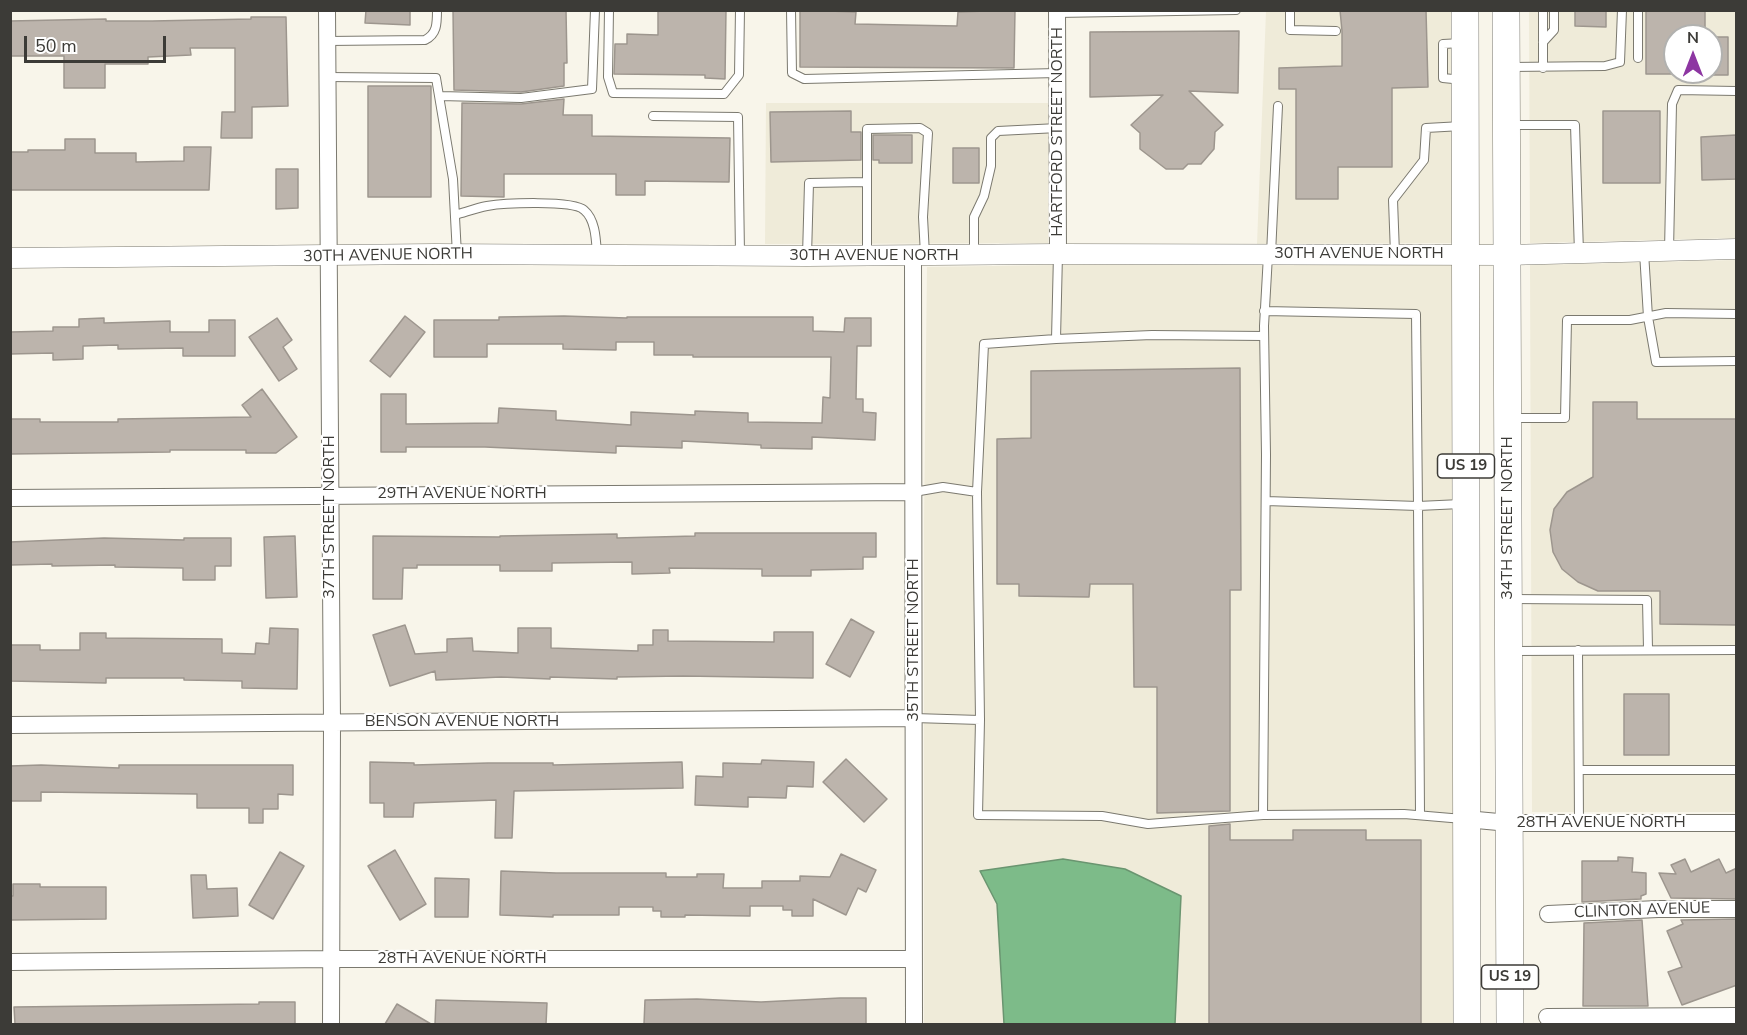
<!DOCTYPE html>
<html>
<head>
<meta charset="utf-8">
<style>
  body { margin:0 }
  #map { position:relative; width:1747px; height:1035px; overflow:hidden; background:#f8f5ea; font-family:"Nunito Sans",sans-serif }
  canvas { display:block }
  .frame { position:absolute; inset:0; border:12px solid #3c3b37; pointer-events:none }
  .north { position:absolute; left:1663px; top:24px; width:60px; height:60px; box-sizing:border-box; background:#fff; border:2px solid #b1b1af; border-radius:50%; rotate:0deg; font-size:16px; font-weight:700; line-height:24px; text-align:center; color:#3c3b37 }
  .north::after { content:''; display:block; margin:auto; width:21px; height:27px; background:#8d36a2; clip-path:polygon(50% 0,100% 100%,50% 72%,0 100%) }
  .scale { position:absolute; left:24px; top:36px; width:142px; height:27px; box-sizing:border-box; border:3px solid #3c3b37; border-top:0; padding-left:8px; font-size:18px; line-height:21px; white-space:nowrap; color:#3c3b37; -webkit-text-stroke:4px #fff; paint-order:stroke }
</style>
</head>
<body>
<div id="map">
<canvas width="1747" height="1035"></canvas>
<div class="frame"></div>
<div class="north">N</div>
<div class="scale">50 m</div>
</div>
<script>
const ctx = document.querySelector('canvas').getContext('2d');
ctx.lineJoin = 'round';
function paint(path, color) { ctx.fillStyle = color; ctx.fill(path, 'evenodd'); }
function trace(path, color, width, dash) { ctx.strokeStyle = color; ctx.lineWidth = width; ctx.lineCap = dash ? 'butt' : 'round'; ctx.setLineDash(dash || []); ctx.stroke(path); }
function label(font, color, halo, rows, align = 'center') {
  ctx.font = font + ' "Nunito Sans",sans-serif'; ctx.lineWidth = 4.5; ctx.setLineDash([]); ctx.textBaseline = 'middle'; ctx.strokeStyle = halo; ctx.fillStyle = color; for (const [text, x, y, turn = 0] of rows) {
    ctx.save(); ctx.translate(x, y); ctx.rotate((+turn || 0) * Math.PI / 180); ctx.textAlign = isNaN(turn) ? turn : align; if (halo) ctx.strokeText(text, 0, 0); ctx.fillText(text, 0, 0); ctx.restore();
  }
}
paint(new Path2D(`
  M1266,11H1455V243L1257,244Z
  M1529,11H1736V238L1530,243ZM1675,36H1711V72H1675Z
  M766,103H1048V243L765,244Z
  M1736,260V812H1532L1530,265Z
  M1058,265H1455L1457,1024H1175L1181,896L980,872L997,904L1004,1024H924V522L927,267Z`), '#efebd9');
const water = new Path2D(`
  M1063,859L1125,869L1181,896L1175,1024H1004L997,904L980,871Z`);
paint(water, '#7dbb89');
trace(water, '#6a9570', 1.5);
const building = new Path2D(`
  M366,10H410V25L365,23Z
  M453,10H566L567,63H564V86L521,92L454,90Z
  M658,10H726L725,79L705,78V75L614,74L615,44H627V34L658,35Z
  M800,10L856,12L855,24L957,26L958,12L1015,10L1014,68L800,67Z
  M1340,10H1426L1428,87L1392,88V167H1338V199H1296V89H1279V68L1342,66V31Z
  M1575,10H1606V27L1575,26Z
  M1646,10H1705V36H1675V74H1646Z
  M251,17H286L288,106L252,107V138H221L222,112H235V48H190L191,55L148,57V64H105V88H64V56H10V21L106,19V21H152L251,19Z
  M1239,31L1238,93L1189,91L1223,125L1215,132L1214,149L1201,164H1188L1183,169H1166L1140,149V133L1131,125L1163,95L1090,97V32Z
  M1711,37H1728V75H1711Z
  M368,86H431V197H368Z
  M564,99L563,115H592V136L730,138L729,182L645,181V195H616V174H504V197L461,196L462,103L521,104Z
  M851,111V132H861V160L771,162L770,112Z
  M1603,111H1660V183H1603Z
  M873,135H912V163H879V160H873Z
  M1736,135L1737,179L1702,180L1701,137Z
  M65,139H95V153H136V162L184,161V147H211L209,190H10V152H28V150H65Z
  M953,148H979V183H953Z
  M276,169H298V208L276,209Z
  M405,316L425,332L390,377L370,361Z
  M564,316L627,318V317H813V331L844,332L845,318H871V346H857L856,399H863V412L876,413L875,440L812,437V449L761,448V445L682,441V448L616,446V453L485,447H406V452H381V394H406V424L498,423L499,408L556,411V420L631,425V412L695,415V411L748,413V422L822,423L823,397L830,398L831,357H693V355H654V342H616V350L563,349V344H487V357H434V320H499V317Z
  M104,318V323L170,321V332H209V320H235V356H183V348L118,349V345L83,346V359L53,360V353L10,354V332L53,331V327H79V319Z
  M277,318L292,340L283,347L297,369L279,381L249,337Z
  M1240,368L1241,590H1230V811L1157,813V687H1134L1133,584H1090L1089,597L1019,596V584H997V439L1031,438V371Z
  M262,389L297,437L276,453H246V450H170V452L10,454V419H40V422H118V419L251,417L242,405Z
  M1593,402H1637V419H1737V625L1660,624V591H1598L1578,582L1562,569L1553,552L1550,530L1554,509L1567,492L1593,477Z
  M695,533H876V557H863V569L811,570V576H762V569L669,568L670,573L632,574V562L552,563V571H500V565H417V568H403L402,599H373V536L500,537V536L617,534V538L695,536Z
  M295,536L297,597L266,598L264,537Z
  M104,538L184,540V538H231V566H215V580H183V568L115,567V565L52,566V564L10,565V542Z
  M851,619L874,632L850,677L826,664Z
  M405,625L415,654L447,652V639L472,638L473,651L518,653V628H551V648L638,651V645H653V630H668V641L774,642V632H813V678L683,676L617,677V679L550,677V679L501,677L436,680L435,671L390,686L373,635Z
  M270,628L298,629L297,689L242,688V681L184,680V678H106V683L10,681V645H40V650H80V633H106V638L222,639V653L255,654L256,643L269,644Z
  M1624,694H1669V755H1624Z
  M846,759L887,799L864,822L823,782Z
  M762,760L814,762L813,787L787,786L786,798L748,797V807L695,805L696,776L723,777V763L761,764Z
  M370,762L414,763V765L488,763H553V765L682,762L683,788L514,791L512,838H495L496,800L414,803L413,817H384V803H370Z
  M41,765L119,768V765H293V795L278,794V809H263V823H249V808H197V794L41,792V801H10V766Z
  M1230,824V840H1293V830H1366V840H1421V1024H1209V826Z
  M395,850L426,904L400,920L368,866Z
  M280,852L304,866L273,919L249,905Z
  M841,854L876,870L866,892L858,888L846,915L813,899V916H792V910H783V906H750V916L685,915V917H661V911H653V907H619V915H553V917L500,915L501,871L556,873H666V877H697V874H724L723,888H762V881H800V876L830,877Z
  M1618,857L1633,858L1632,872L1646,873V894L1641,896V899L1582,902V861H1618Z
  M1685,859L1691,872L1719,859L1726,873L1737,868V899L1671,898L1659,873L1676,874L1671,865Z
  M191,875H206L207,889L237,888L238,916L193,918Z
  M435,878L469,879L468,917H435Z
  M13,884H40V887H106V919L10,920V896H13Z
  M1737,919V985L1682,1005L1668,972L1682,967L1667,931L1683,924L1681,920Z
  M1642,920L1648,1006H1583L1584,923Z
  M840,998H866V1024H644L645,1000L697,999L761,1002Z
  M436,1000L547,1003L546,1024H435Z
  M259,1002H295V1024H15L14,1007L259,1004Z
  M397,1004L431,1024H385Z`);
paint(building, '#bcb4ac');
trace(building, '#9d968e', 1.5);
const service = new Path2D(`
  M609,10L608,77L613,93L724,94L739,75L740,10
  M791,10L792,73L804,79L1057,73
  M1290,10V30L1336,31
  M1543,10V68
  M1638,10V58
  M1057,13L1236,10
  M327,41L425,40C437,34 437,24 437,10
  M1543,42L1554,30V10
  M1462,43L1443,44V78L1463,80
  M1510,67L1605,66L1620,62L1622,10
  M327,77L436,78L453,179L457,255
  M440,96L521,98L592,89L595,10
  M653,116L738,117L740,254
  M1509,125H1575L1579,253
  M455,215C466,212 476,208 487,206C504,203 573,200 584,210C596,220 596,241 597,255
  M1669,251L1672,104L1678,90L1736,91
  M1644,252L1648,317L1656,362L1736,361
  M1058,254L1056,339L1152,335L1264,336
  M1271,254L1278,106
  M1395,254L1393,200L1424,160L1426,128L1462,126
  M867,255V129L920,128L928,133L923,217L925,255
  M974,255V217L984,196L991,166V138L998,131L1058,128
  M1268,255L1264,326L1266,455L1263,815L1404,814L1463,819
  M807,256L809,183L867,182
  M1264,311L1416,314L1418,506L1461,504
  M1512,418H1565L1567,320H1630L1666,313L1736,314
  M914,492L943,487L977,492L984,344L1056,339
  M1266,501L1418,506L1420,815
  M1511,599L1647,600L1648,649
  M1578,650L1579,823
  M1512,651L1736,650
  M914,718L980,720L977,492
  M980,720L978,815L1102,816L1148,824L1263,815
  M1579,770H1736`);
const minor = new Path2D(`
  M327,10L332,723L331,1024
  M1057,10L1058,254
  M913,256L914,1024
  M10,498L914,492
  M10,725L914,718
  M1466,819L1509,823H1736
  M1548,914L1658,909H1736
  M10,962L331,959H914
  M1547,1017L1736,1016`);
const tertiary = new Path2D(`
  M10,258L435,254L807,256L1058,254L1507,255L1736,249`);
const trunk = new Path2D(`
  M1465,10L1467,1024
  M1506,10L1510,1024`);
trace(service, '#7b796f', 10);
trace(minor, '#7b796f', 18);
trace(tertiary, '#7b796f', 21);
trace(trunk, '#7b796f', 28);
trace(service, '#fff', 8);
trace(minor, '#fff', 16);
trace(tertiary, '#fff', 20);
trace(trunk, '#fff', 27);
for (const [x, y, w] of [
  [1466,466,57],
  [1510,977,57]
]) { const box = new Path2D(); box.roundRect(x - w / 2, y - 12, w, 24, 4.5); ctx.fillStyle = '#fff'; ctx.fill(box); trace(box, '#3c3b37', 1.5); }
label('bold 15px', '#3c3b37', null, [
  ["US 19",1466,466],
  ["US 19",1510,977]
]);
label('16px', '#3c3b37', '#fff', [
  ["HARTFORD STREET NORTH",1058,132,-90],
  ["30TH AVENUE NORTH",1359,254],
  ["30TH AVENUE NORTH",388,256,-1],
  ["30TH AVENUE NORTH",874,256],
  ["29TH AVENUE NORTH",462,494],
  ["37TH STREET NORTH",330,517,-90],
  ["34TH STREET NORTH",1508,518,-90],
  ["35TH STREET NORTH",914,640,-90],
  ["BENSON AVENUE NORTH",462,722],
  ["28TH AVENUE NORTH",1601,823],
  ["CLINTON AVENUE",1642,911,-2],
  ["28TH AVENUE NORTH",462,959]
]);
</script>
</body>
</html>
